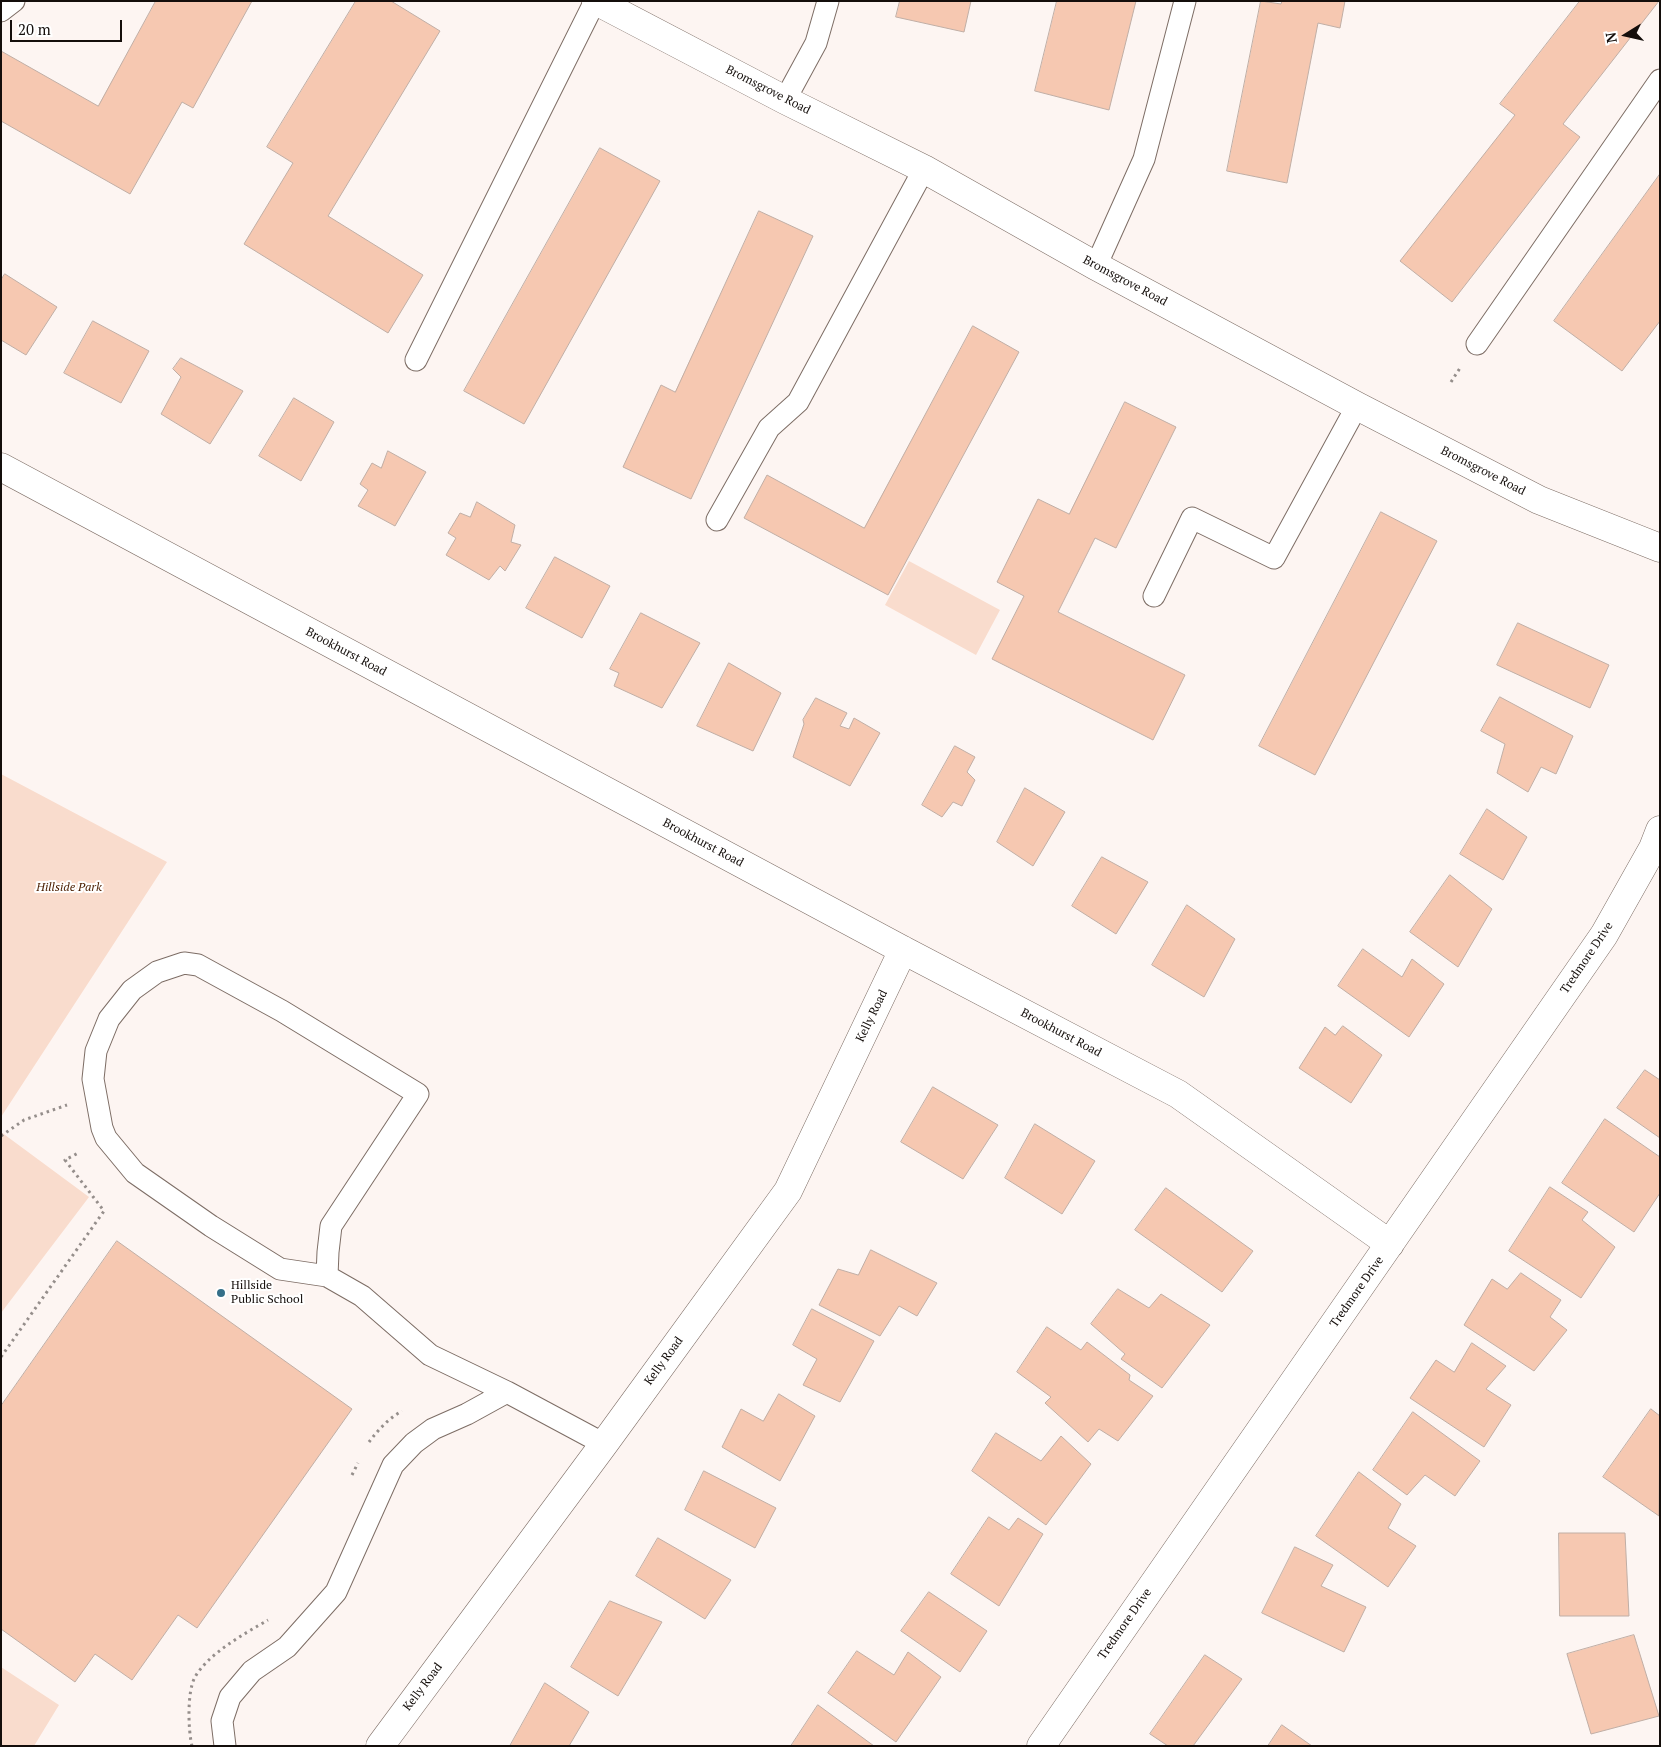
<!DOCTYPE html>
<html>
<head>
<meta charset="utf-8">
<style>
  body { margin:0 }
  #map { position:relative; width:1661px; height:1747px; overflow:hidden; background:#fdf5f2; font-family:"PT Serif",serif }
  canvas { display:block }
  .frame { position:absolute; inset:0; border:2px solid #140e0b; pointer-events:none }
  .north { position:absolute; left:1601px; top:10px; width:50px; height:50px; -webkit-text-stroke:4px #fff; paint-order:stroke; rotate:260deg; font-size:14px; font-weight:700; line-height:20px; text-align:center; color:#140e0b }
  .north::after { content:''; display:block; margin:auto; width:18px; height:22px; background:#140e0b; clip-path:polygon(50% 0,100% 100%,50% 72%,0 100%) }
  .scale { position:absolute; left:10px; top:20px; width:112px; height:22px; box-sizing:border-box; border:2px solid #140e0b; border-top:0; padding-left:6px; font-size:15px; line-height:18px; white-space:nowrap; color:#140e0b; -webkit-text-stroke:4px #fff; paint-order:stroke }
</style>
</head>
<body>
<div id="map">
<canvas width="1661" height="1747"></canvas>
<div class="frame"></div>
<div class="north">N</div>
<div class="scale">20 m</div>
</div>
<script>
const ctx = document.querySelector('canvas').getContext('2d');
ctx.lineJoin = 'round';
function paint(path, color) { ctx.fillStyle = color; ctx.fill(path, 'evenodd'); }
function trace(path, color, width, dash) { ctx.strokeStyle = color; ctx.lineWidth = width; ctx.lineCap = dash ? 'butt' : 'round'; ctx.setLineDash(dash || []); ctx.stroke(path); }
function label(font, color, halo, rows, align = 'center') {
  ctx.font = font + ' "PT Serif",serif'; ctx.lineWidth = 4; ctx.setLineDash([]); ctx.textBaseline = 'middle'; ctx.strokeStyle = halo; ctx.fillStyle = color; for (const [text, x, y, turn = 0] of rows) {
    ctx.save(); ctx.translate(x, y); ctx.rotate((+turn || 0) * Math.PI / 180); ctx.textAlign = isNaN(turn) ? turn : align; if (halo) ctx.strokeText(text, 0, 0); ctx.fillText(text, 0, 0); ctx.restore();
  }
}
paint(new Path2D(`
  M909,561L1000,610L976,655L885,605Z
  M1,774L167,862L1,1117Z
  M1,1132L89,1197L1,1313Z
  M1,1667L59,1705L34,1746H1Z`), '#f9dccd');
const building = new Path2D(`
  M156,1H252L193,108L182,102L130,194L1,121V51L98,106Z
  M356,1H391L440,31L328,216L423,275L388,333L244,244L293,163L267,147Z
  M900,1H971L964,32L896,17Z
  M1057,1H1136L1109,110L1035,91Z
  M1261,1L1281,4L1282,1H1345L1340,28L1318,23L1287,183L1227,171Z
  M1580,1H1659L1563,124L1580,137L1452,302L1400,261L1515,115L1500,104Z
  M600,148L660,181L524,424L464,391Z
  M1660,174V321L1622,371L1554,321Z
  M759,211L813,236L691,499L623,467L661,385L675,392Z
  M5,274L57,307L26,355L1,340V280Z
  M93,321L149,351L121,403L64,373Z
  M973,326L1019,352L888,595L744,518L767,475L864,528Z
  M181,358L243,391L210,444L161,414L181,377L173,369Z
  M294,398L334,422L301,481L259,456Z
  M1125,402L1176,427L1116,548L1095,538L1058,612L1185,675L1153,740L992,659L1024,596L997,582L1038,499L1069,514Z
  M388,451L426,472L395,526L358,506L368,490L360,484L372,463L381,468Z
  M477,502L515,525L511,542L521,545L505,571L500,566L489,580L446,555L456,538L448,533L460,513L470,517Z
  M1381,512L1437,541L1315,775L1259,746Z
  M555,557L610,586L582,638L526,608Z
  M641,613L700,643L662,708L614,686L619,673L610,669Z
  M1518,623L1609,665L1590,708L1497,665Z
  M729,663L781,693L753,751L697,726Z
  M1500,697L1573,736L1556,774L1541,767L1528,792L1497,773L1505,744L1481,731Z
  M816,698L847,713L840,726L849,729L854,718L880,733L850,786L793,757L804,724L803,720Z
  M955,746L975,757L967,772L975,780L962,806L953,802L942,817L922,805Z
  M1025,788L1065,812L1033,866L997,842Z
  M1487,809L1527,837L1503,880L1460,854Z
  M1102,857L1148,882L1116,934L1072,906Z
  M1450,875L1492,909L1458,967L1410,932Z
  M1187,905L1235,939L1204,997L1152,965Z
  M1363,949L1402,977L1412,959L1444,984L1409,1037L1338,986Z
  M1343,1026L1382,1055L1351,1103L1299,1068L1325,1027L1335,1035Z
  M1645,1070L1660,1080V1138L1617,1108Z
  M933,1087L998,1125L963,1179L901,1142Z
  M1605,1119L1660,1157V1193L1634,1232L1562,1183Z
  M1035,1124L1095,1161L1062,1214L1005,1178Z
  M1550,1187L1588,1212L1582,1220L1615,1247L1581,1298L1509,1251Z
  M1166,1188L1253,1251L1222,1292L1135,1230Z
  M117,1241L352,1409L197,1628L178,1615L132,1680L95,1654L75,1682L1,1629V1406Z
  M871,1250L937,1283L917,1316L899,1306L880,1336L819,1305L838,1269L858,1275Z
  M1521,1273L1561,1300L1550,1317L1567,1330L1534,1371L1464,1325L1492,1279L1507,1289Z
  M1118,1289L1149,1308L1161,1294L1210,1325L1162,1388L1121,1359L1125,1354L1091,1324Z
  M812,1309L874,1341L840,1402L803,1385L817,1359L793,1345Z
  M1047,1327L1081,1350L1087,1342L1130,1375L1129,1380L1153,1396L1118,1441L1099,1429L1088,1442L1045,1403L1051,1397L1017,1372Z
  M1472,1343L1506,1366L1486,1389L1511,1405L1484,1447L1410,1398L1436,1360L1454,1372Z
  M779,1394L815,1416L780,1481L722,1447L741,1409L763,1421Z
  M1651,1409L1660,1416L1659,1516L1603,1477Z
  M1413,1412L1480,1461L1455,1496L1425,1475L1407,1495L1373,1470Z
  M996,1433L1041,1461L1061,1436L1091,1464L1046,1525L972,1471Z
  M704,1471L776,1508L755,1548L685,1510Z
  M1359,1472L1401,1504L1388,1528L1416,1546L1388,1587L1316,1536Z
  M989,1517L1009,1530L1018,1518L1043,1534L999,1606L951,1574Z
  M1559,1533H1625L1629,1616H1560Z
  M658,1538L731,1580L705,1619L636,1576Z
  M1295,1547L1333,1565L1321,1586L1366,1607L1344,1652L1262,1613Z
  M929,1592L987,1631L960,1672L901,1631Z
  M610,1601L662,1622L618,1696L571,1667Z
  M1634,1635L1659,1716L1591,1734L1567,1654Z
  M857,1651L894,1675L908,1652L941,1677L896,1742L828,1693Z
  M1205,1655L1242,1679L1193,1746H1168L1150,1734Z
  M545,1683L589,1712L569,1746H510Z
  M818,1705L874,1746H791Z
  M1282,1725L1312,1746H1268Z`);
paint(building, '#f6c8b1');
trace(building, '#c0aea5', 1);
const service = new Path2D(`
  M1,11L14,1
  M785,100L816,43L828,1
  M1096,266L1144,159L1185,1
  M1477,344L1660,80
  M416,360L595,1
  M717,520L769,428L798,402L924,169
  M1154,596L1192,518L1274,558L1357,406
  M327,1276L328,1252L331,1226L418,1094L282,1011L198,965L184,963L157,972L132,990L109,1019L96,1051L93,1079L102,1128L106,1138L135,1173L211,1226L280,1269L327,1276L362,1296L430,1355L507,1392L604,1444
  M225,1746L222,1721L230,1697L252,1671L287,1647L336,1592L393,1465L414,1443L433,1429L467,1414L507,1392`);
const minor = new Path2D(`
  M1,467L903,950L1178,1094L1390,1244
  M380,1746L604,1444L788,1191L903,950
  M1041,1746L1604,935L1653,848L1660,830`);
const tertiary = new Path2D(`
  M596,1L785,100L924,169L1096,266L1357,406L1539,500L1660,548`);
trace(service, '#7d6d65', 23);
trace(minor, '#7d6d65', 29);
trace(tertiary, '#7d6d65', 29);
trace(new Path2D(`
  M1451,382L1460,368
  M1,1136L24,1120L67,1105
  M1,1357L104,1211L65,1160L80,1152
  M369,1442C378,1430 389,1418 402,1411
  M352,1475L358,1463
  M192,1746C188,1730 187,1691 195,1677C209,1653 244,1634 268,1620`), '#958e8b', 3, [2.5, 4]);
trace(service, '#fff', 21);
trace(minor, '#fff', 28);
trace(tertiary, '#fff', 28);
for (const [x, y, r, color] of [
  [221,1293,5,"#356f88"]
]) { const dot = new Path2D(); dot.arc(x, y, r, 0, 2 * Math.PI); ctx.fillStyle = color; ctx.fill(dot); trace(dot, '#fff', 2); }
label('12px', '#140e0b', '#fff', [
  ["Bromsgrove Road",768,90,27],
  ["Bromsgrove Road",1125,281,28],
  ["Bromsgrove Road",1483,471,27],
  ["Brookhurst Road",346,652,28],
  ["Brookhurst Road",703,843,28],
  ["Tredmore Drive",1587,958,-56],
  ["Kelly Road",872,1016,-64],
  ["Brookhurst Road",1061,1033,28],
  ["Tredmore Drive",1357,1292,-55],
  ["Kelly Road",664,1361,-54],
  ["Tredmore Drive",1125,1624,-55],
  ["Kelly Road",423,1687,-53]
]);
label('italic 12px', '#4b1e01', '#fff', [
  ["Hillside Park",69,888]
]);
label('12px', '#140e0b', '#fff', [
  ["Hillside",231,1286],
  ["Public School",231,1300]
], 'left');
</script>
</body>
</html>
